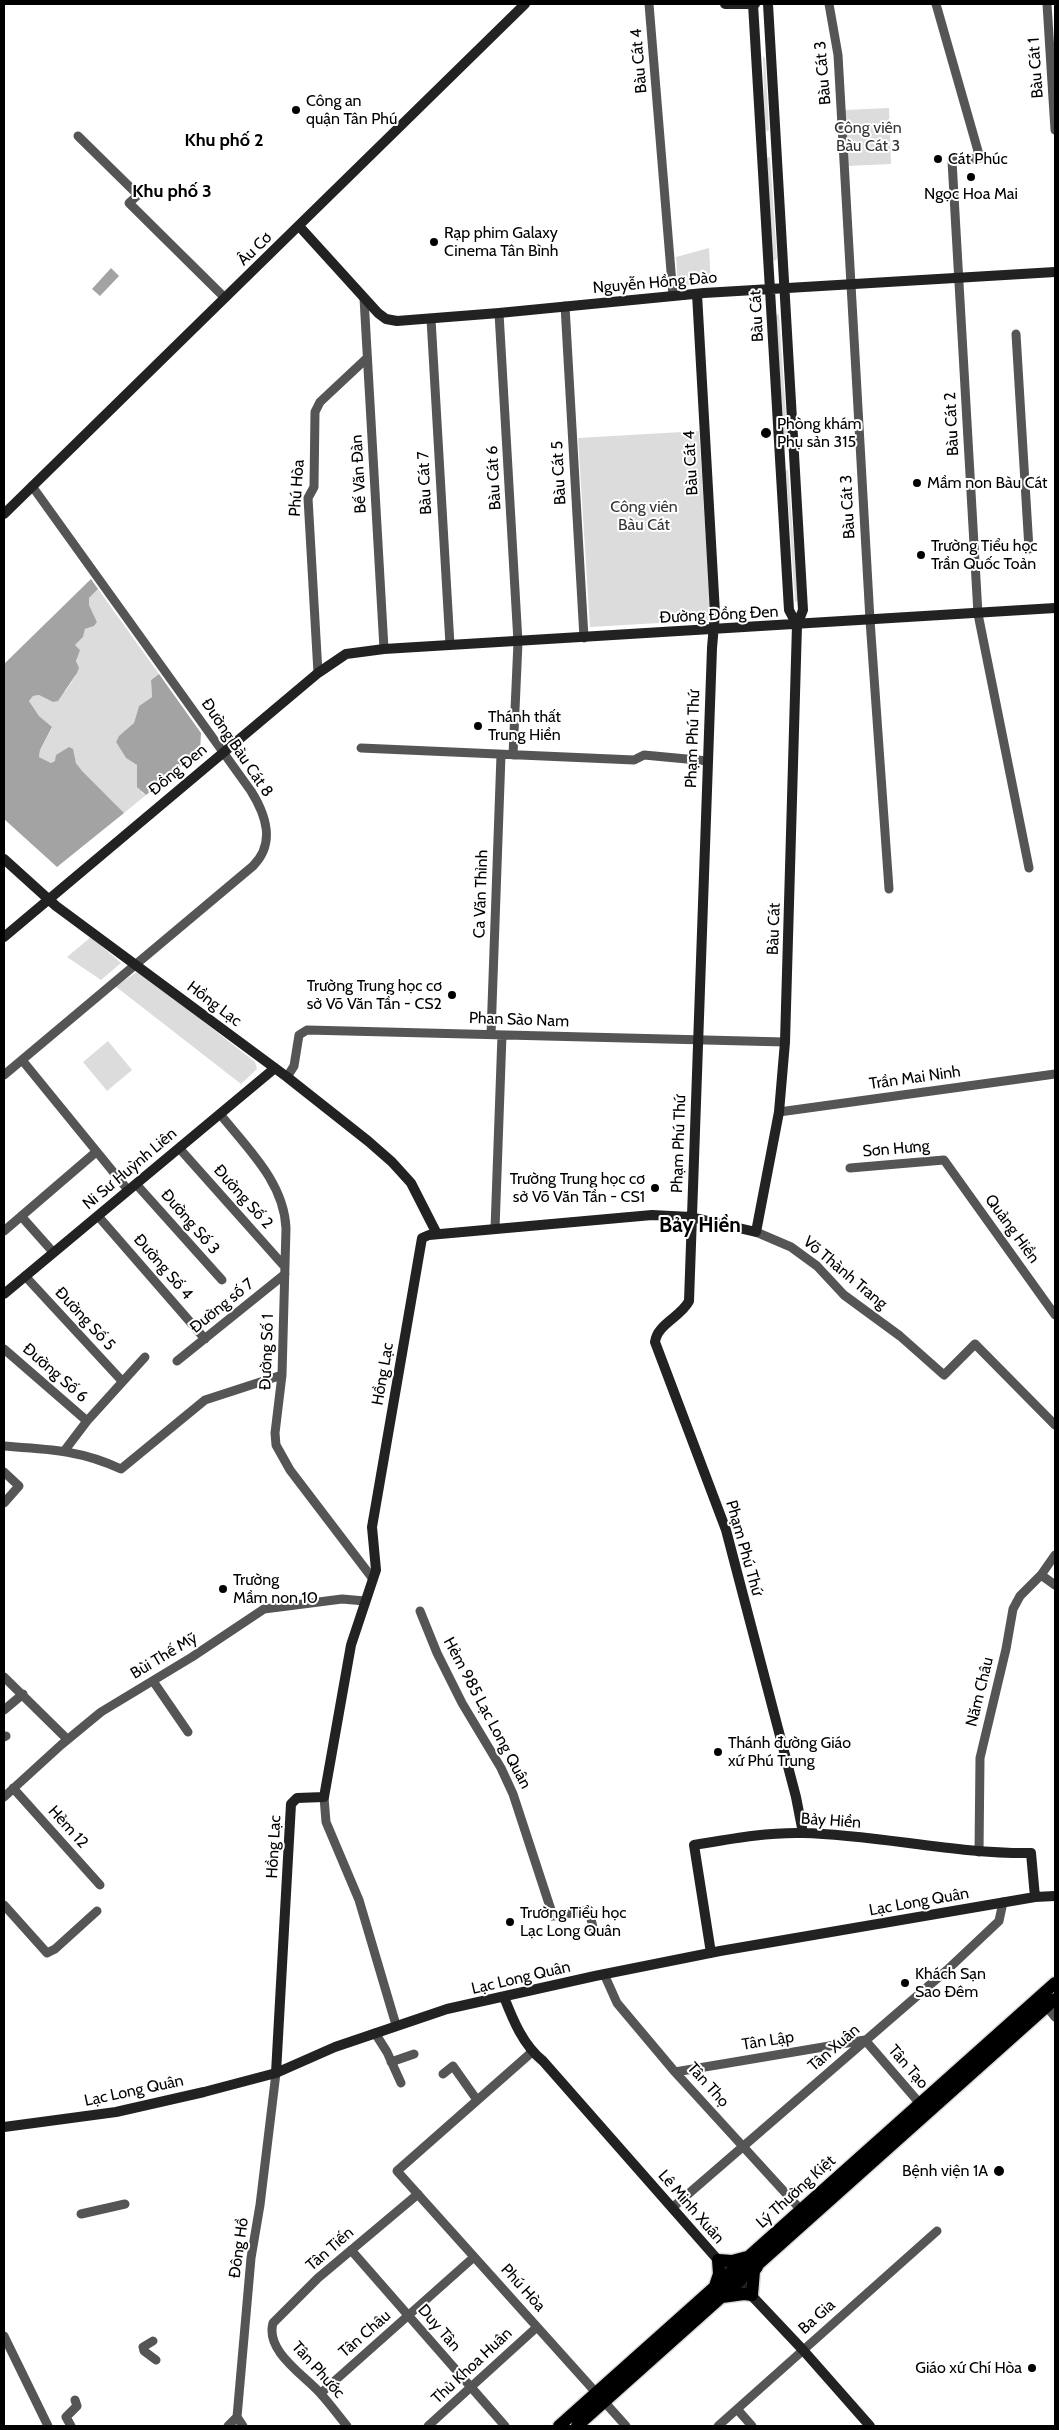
<!DOCTYPE html>
<html>
<head>
<meta charset="utf-8">
<style>
  body { margin:0 }
  #map { position:relative; width:1059px; height:2430px; overflow:hidden; background:#fff; font-family:Cabin,sans-serif }
  canvas { display:block }
  .frame { position:absolute; inset:0; border:5px solid #000; pointer-events:none }
</style>
</head>
<body>
<div id="map">
<canvas width="1059" height="2430"></canvas>
<div class="frame"></div>
</div>
<script>
const ctx = document.querySelector('canvas').getContext('2d');
ctx.lineJoin = 'round';
function paint(path, color) { ctx.fillStyle = color; ctx.fill(path, 'evenodd'); }
function trace(path, color, width, dash) { ctx.strokeStyle = color; ctx.lineWidth = width; ctx.lineCap = dash ? 'butt' : 'round'; ctx.setLineDash(dash || []); ctx.stroke(path); }
function label(font, color, halo, rows, align = 'center') {
  ctx.font = font + ' Cabin,sans-serif'; ctx.lineWidth = 4; ctx.setLineDash([]); ctx.textBaseline = 'middle'; ctx.strokeStyle = halo; ctx.fillStyle = color; for (const [text, x, y, turn = 0] of rows) {
    ctx.save(); ctx.translate(x, y); ctx.rotate((+turn || 0) * Math.PI / 180); ctx.textAlign = isNaN(turn) ? turn : align; if (halo) ctx.strokeText(text, 0, 0); ctx.fillText(text, 0, 0); ctx.restore();
  }
}
paint(new Path2D(`
  M763,56L765,58L769,129L768,132L765,129Z
  M889,108L891,164L847,166L845,110Z
  M770,157L777,258L775,261L772,259L767,158Z
  M709,248L711,284L678,286L676,257Z
  M779,314L788,445L787,447L784,446L776,315Z
  M699,431L711,620L590,627L578,438Z
  M788,469L798,600L795,602L786,471Z
  M98,589L159,674L151,680L152,697L139,706L134,723L116,742L126,758L137,765V778L142,793L146,795L124,813L121,812C110,794 72,772 74,752L51,763L39,757L40,750L52,728L39,716L29,701L33,696L39,695L53,702C60,700 77,677 77,670C77,662 75,653 75,645L83,637L85,629L94,626L97,622L89,605V598Z
  M91,937L121,963L101,980L67,957Z
  M139,971L255,1062L257,1069L241,1084L115,986Z
  M108,1041L132,1070L107,1091L83,1062Z`), '#dcdcdc');
paint(new Path2D(`
  M111,268L119,276L100,296L92,289Z
  M91,579L98,589L89,598V605L97,622L94,626L85,629L83,637L75,645L80,650L76,661L79,668L77,673L58,701L53,702L39,695L33,696L29,701L39,716L52,727L40,750L39,757L51,763L55,761L56,755L69,747L73,749L76,763L82,771L124,813L57,867L4,819V664Z
  M159,674L201,733L200,751L146,795L137,787V765L126,758L116,742L119,736L134,723L139,706L152,697L151,680Z`), '#a3a3a3');
const primary = new Path2D(`
  M715,2286L719,2274L718,2260L732,2261L747,2257
  M722,2297L744,2294L752,2295L754,2271L757,2267
  M559,2426L1055,1983
  M577,2426L1055,1999`);
trace(primary, '#dbdbdb', 15);
trace(new Path2D(`
  M649,4L673,296
  M829,4L838,55L870,620L889,889
  M936,4L980,158L952,161L978,614L1029,868
  M1047,4L1055,130
  M78,136L138,195L129,203L225,298
  M364,298L384,649
  M565,306L584,638
  M499,313L518,642L513,755
  M431,319L450,645
  M1016,334L1029,549
  M318,673L308,498L314,487L315,412L320,402L367,358
  M361,748L634,760L644,755L708,761
  M491,1034L501,755
  M22,1060L128,1190
  M4,1075L253,866C276,843 266,815 251,791L32,486
  M287,1077L294,1066L299,1035L307,1030L785,1042
  M779,1112L1055,1074
  M220,1114C247,1148 284,1182 286,1228L282,1375L275,1433L276,1445L290,1470L373,1579
  M179,1148L285,1267
  M850,1168L944,1160L1055,1315
  M136,1184L222,1280
  M21,1216L53,1252
  M98,1216L205,1339
  M495,1229L502,1035
  M4,1231L96,1152
  M756,1232L791,1247L817,1266L844,1295L900,1336L944,1375L975,1344L1055,1425
  M25,1276L122,1381
  M4,1349L87,1421
  M177,1361L285,1274
  M4,1446C47,1449 81,1450 121,1469L205,1400L282,1375
  M65,1450L87,1421L145,1357
  M4,1472L19,1486L4,1503
  M1041,1575L1055,1585
  M420,1611L437,1653L462,1703L501,1768L513,1794L553,1916L589,1910L594,1932
  M4,1677L67,1739
  M153,1681L188,1732
  M4,1710L23,1694
  M4,1737L6,1736
  M13,1788L100,1885
  M4,1797L61,1745L101,1712L192,1657L264,1609L342,1599L365,1601
  M324,1797L326,1822L359,1900L396,2025
  M979,1852L980,1758L1006,1649L1013,1609L1020,1596L1041,1575L1055,1555
  M4,1905L47,1953L55,1949L97,1911
  M604,1974L617,2003L675,2072L801,2210
  M1047,2007L1055,2017
  M375,2033L387,2052L401,2083
  M532,2052L397,2171L626,2426
  M391,2062L414,2054
  M675,2072L865,2040L922,2106
  M443,2074L453,2066L477,2100
  M672,2208L947,1970L999,1921L1003,1902
  M81,2214L125,2204
  M351,2250L505,2426
  M4,2336L48,2426
  M153,2341L143,2347L144,2351L156,2360
  M321,2393L474,2257
  M737,2409L752,2426
  M71,2426L66,2417L77,2406L75,2400
  M228,2426L237,2417
  M243,2426L237,2417L251,2258L260,2205L276,2073
  M347,2426C338,2415 330,2404 320,2393C304,2375 265,2351 273,2323L318,2278L418,2194
  M428,2426L537,2327
  M718,2426L937,2231`), '#555', 9);
trace(new Path2D(`
  M725,4H755
  M753,4L789,610L797,625
  M299,226L378,313L386,319L397,321L499,313L704,293L1055,272
  M697,294L715,613L712,648L689,1301C681,1317 657,1324 655,1342L726,1530L796,1797L803,1833
  M4,514L525,4
  M4,859L56,906L287,1077L368,1141L392,1162L411,1183L437,1234
  M4,937L318,673L346,654L384,649L1055,608
  M4,1294L275,1068
  M711,1953L694,1845C730,1839 767,1832 803,1833C880,1835 955,1854 1031,1853L1035,1897
  M504,1997C513,2020 523,2045 543,2061L718,2260L803,2350L870,2426
  M276,2073L291,1804L297,1798L324,1797L351,1645L376,1570L372,1527L422,1238L429,1235L652,1215L691,1217L756,1232L779,1112L785,1042L797,625L803,610L768,4
  M4,2127L116,2112L204,2092L276,2073L335,2047L447,2009L595,1976L720,1951L1035,1897L1055,1896`), '#222', 10);
trace(primary, '#000', 12);
for (const [x, y, r, color] of [
  [296,110,5,"#000"],
  [938,159,5,"#000"],
  [971,177,5,"#000"],
  [434,242,5,"#000"],
  [766,433,6,"#000"],
  [917,483,5,"#000"],
  [921,555,5,"#000"],
  [478,726,5,"#000"],
  [452,995,5,"#000"],
  [655,1188,5,"#000"],
  [223,1589,5,"#000"],
  [718,1752,5,"#000"],
  [510,1922,5,"#000"],
  [905,1983,5,"#000"],
  [999,2171,6,"#000"],
  [1032,2368,5,"#000"]
]) { const dot = new Path2D(); dot.arc(x, y, r, 0, 2 * Math.PI); ctx.fillStyle = color; ctx.fill(dot); trace(dot, '#fff', 2); }
label('16px', '#000', '#fff', [
  ["Bàu Cát 4",639,61,-95],
  ["Bàu Cát 1",1036,68,-94],
  ["Bàu Cát 3",823,73,-95],
  ["Âu Cơ",255,249,-44],
  ["Nguyễn Hồng Đào",655,283,-5],
  ["Bàu Cát",757,316,-93],
  ["Bàu Cát 2",952,424,-93],
  ["Bàu Cát 4",691,463,-93],
  ["Bàu Cát 5",559,473,-93],
  ["Bế Văn Đàn",359,474,-93],
  ["Bàu Cát 6",494,478,-93],
  ["Bàu Cát 7",425,483,-93],
  ["Phú Hòa",297,488,-86],
  ["Bàu Cát 3",848,507,-93],
  ["Đường Đồng Đen",719,615,-3],
  ["Phạm Phú Thứ",693,739,-88],
  ["Đường Bàu Cát 8",237,748,56],
  ["Đồng Đen",178,770,-40],
  ["Ca Văn Thỉnh",481,894,-88],
  ["Bàu Cát",774,929,-88],
  ["Hồng Lạc",214,1004,37],
  ["Phan Sào Nam",519,1020,2],
  ["Trần Mai Ninh",915,1078,-8],
  ["Phạm Phú Thứ",679,1144,-88],
  ["Sơn Hưng",896,1149,-5],
  ["Ni Sư Huỳnh Liên",130,1169,-40],
  ["Đường Số 2",243,1197,48],
  ["Đường Số 3",190,1222,49],
  ["Quảng Hiền",1012,1229,54],
  ["Đường Số 4",163,1267,49],
  ["Võ Thành Trang",845,1273,40],
  ["Đường số 7",222,1306,-39],
  ["Đường Số 5",85,1319,47],
  ["Đường Số 1",267,1352,-88],
  ["Đường Số 6",55,1373,41],
  ["Hồng Lạc",383,1374,-80],
  ["Phạm Phú Thứ",744,1548,74],
  ["Bùi Thế Mỹ",164,1656,-31],
  ["Năm Châu",980,1692,-76],
  ["Hẻm 985 Lạc Long Quân",487,1713,62],
  ["Bảy Hiền",831,1821,4],
  ["Hẻm 12",68,1827,48],
  ["Hồng Lạc",274,1847,-87],
  ["Lạc Long Quân",919,1902,-10],
  ["Lạc Long Quân",521,1978,-13],
  ["Tân Lập",768,2041,-9],
  ["Tân Xuân",834,2048,-41],
  ["Tân Tạo",908,2067,49],
  ["Tân Thọ",708,2085,48],
  ["Lạc Long Quân",134,2091,-12],
  ["Lý Thường Kiệt",796,2192,-42],
  ["Lê Minh Xuân",691,2207,49],
  ["Đông Hồ",239,2248,-82],
  ["Tân Tiến",330,2249,-41],
  ["Phú Hòa",523,2288,48],
  ["Ba Gia",817,2317,-42],
  ["Duy Tân",439,2328,49],
  ["Tân Châu",365,2334,-41],
  ["Thủ Khoa Huân",472,2366,-43],
  ["Tân Phước",318,2370,48]
]);
label('16px', '#000', '#fff', [
  ["Công an",306,101],
  ["quận Tân Phú",306,119],
  ["Cát Phúc",948,159],
  ["Ngọc Hoa Mai",971,194,"center"],
  ["Rạp phim Galaxy",444,233],
  ["Cinema Tân Bình",444,251],
  ["Phòng khám",777,424],
  ["Phụ sản 315",777,442],
  ["Mầm non Bàu Cát",927,483],
  ["Trường Tiểu học",931,546],
  ["Trần Quốc Toản",931,564],
  ["Thánh thất",488,717],
  ["Trung Hiền",488,735],
  ["Trường Trung học cơ",442,986,"right"],
  ["sở Võ Văn Tần - CS2",442,1004,"right"],
  ["Trường Trung học cơ",645,1179,"right"],
  ["sở Võ Văn Tần - CS1",645,1197,"right"],
  ["Trường",233,1580],
  ["Mầm non 10",233,1598],
  ["Thánh đường Giáo",728,1743],
  ["xứ Phú Trung",728,1761],
  ["Trường Tiểu học",520,1913],
  ["Lạc Long Quân",520,1931],
  ["Khách Sạn",915,1974],
  ["Sao Đêm",915,1992],
  ["Bệnh viện 1A",988,2171,"right"],
  ["Giáo xứ Chí Hòa",1022,2368,"right"]
], 'left');
label('16px', '#333', '#fff', [
  ["Công viên",868,128],
  ["Bàu Cát 3",868,146],
  ["Công viên",644,507],
  ["Bàu Cát",644,525]
]);
label('bold 18px', '#000', '#fff', [
  ["Khu phố 2",224,141],
  ["Khu phố 3",172,192]
]);
label('bold 21px', '#000', '#fff', [
  ["Bảy Hiền",700,1226]
]);
</script>
</body>
</html>
